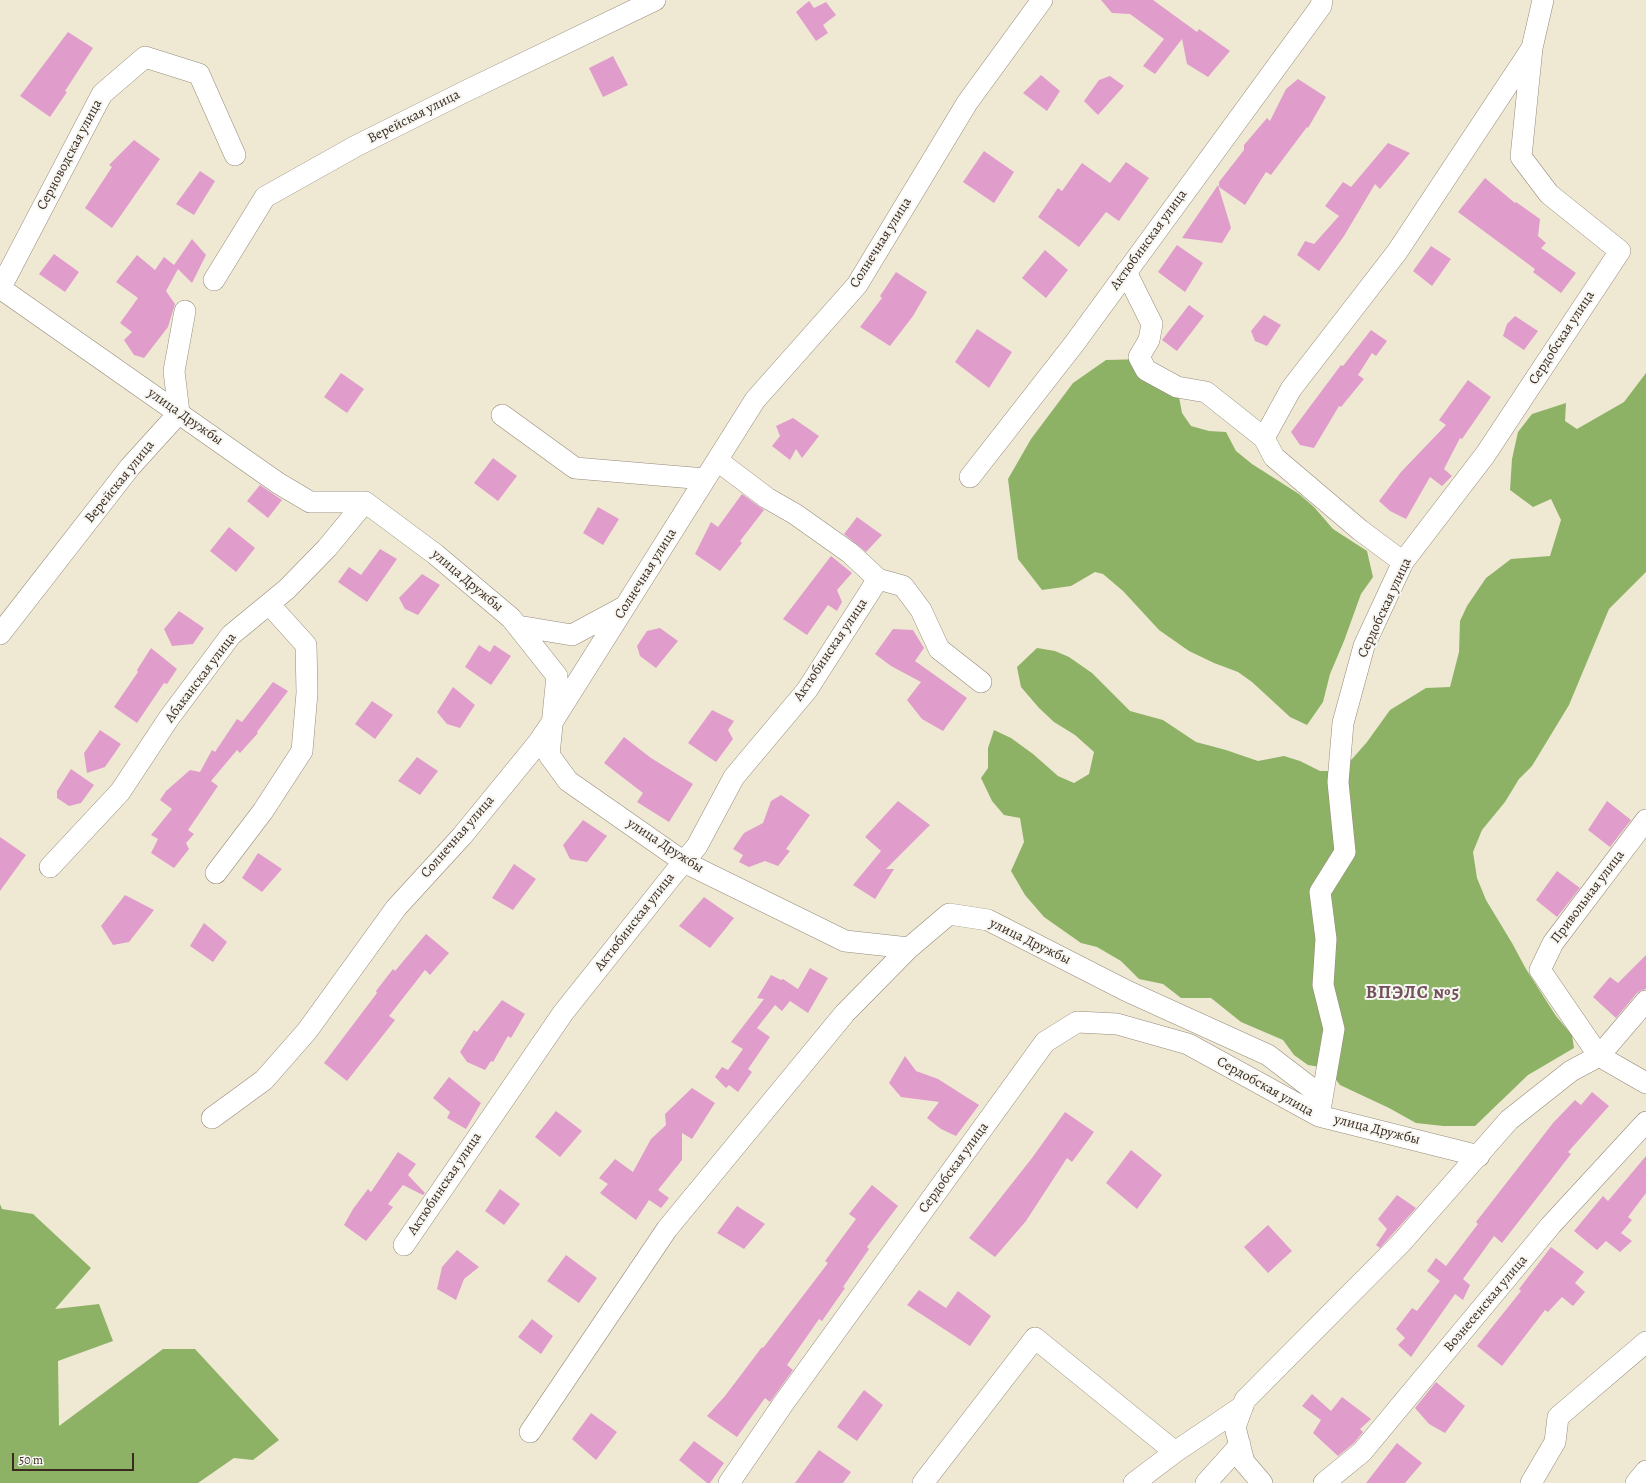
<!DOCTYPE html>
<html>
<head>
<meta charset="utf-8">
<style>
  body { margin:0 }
  #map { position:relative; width:1646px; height:1483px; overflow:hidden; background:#efe9d4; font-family:Alegreya,serif }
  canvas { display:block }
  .scale { position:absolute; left:12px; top:1453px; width:122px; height:18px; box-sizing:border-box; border:2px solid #3b2a1e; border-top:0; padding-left:5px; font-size:12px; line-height:14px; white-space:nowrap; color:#3b2a1e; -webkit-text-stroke:3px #f6f6f2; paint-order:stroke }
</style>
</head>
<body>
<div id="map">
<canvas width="1646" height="1483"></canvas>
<div class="scale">50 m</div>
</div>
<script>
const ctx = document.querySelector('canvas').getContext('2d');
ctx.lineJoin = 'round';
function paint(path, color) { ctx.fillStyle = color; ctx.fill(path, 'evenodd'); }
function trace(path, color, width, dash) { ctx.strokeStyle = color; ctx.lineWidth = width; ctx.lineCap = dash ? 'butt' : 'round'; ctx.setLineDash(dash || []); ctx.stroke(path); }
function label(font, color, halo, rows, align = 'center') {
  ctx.font = font + ' Alegreya,serif'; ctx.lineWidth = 4; ctx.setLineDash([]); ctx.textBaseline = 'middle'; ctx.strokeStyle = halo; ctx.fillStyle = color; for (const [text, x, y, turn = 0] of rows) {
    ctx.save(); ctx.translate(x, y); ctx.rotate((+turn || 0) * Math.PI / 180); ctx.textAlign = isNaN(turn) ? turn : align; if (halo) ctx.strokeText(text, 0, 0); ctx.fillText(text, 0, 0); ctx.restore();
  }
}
paint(new Path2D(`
  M1145,359L1179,397L1182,413L1191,426L1209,431L1226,432L1236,451L1252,464L1299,494L1314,507L1333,529L1367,551L1373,577L1361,594L1344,641L1330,674L1323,702L1307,725L1290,717L1252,682L1238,672L1214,663L1189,651L1159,630L1123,591L1103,574L1095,572L1071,586L1042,590L1018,559L1008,479L1031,439L1073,383L1106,360Z
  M1646,373V572L1609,609L1569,705L1532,766L1519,779L1505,802L1482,830L1473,852L1477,878L1486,900L1512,943L1526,969L1556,1016L1572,1035L1574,1048L1528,1075L1475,1126H1443L1416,1123L1389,1108L1340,1085L1327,1068L1308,1065L1294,1055L1283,1040L1241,1022L1211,998H1181L1163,984L1139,979L1121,961L1097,947L1081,943L1044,917L1025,895L1011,871L1024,842L1020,818L1004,815L992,801L981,778L988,768V748L994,730L1011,738L1033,754L1058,776L1074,783L1089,774L1094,752L1075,735L1054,722L1039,708L1021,687L1017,667L1037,648L1055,651L1069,657L1092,673L1130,711L1163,720L1196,742L1226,750L1258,761L1284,756L1300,761L1320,771H1339L1353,758L1367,742L1390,710L1426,688L1450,687L1459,652L1460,621L1467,606L1486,578L1511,559L1550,556L1561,520L1551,499L1533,507L1510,490L1512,459L1518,432L1532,414L1566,403L1565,421L1577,429L1624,402Z
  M0,1204L2,1209L33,1214L91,1268L55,1309L99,1304L113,1341L58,1361L59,1426L163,1349H195L279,1440L253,1460L234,1458L198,1483H0Z`), '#8db266');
paint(new Path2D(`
  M1101,0H1153L1197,32L1199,29L1230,51L1208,77L1187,64L1182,39L1155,74L1143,66L1164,39L1130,14L1112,13Z
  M809,1L814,8L826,2L836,15L823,25L828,33L816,41L796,12Z
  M68,32L93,48L65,91L67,92L50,117L20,96Z
  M613,56L628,85L603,97L589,68Z
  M1041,75L1060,91L1047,111L1023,93Z
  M1110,76L1124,86L1098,115L1084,101L1099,80Z
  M1298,79L1326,97L1308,128L1307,127L1271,175L1266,172L1245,205L1219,187V182L1244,150V145L1267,118L1270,121L1286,89Z
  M134,140L160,159L112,228L85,208L112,167L109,165Z
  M1388,143L1410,153L1380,189L1375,184L1344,236L1319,271L1297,255L1305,241L1314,244L1339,216L1325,206L1343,182L1351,187Z
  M984,151L1014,172L994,203L963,182Z
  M1126,162L1149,178L1119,221L1106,212L1079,247L1038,217L1058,188L1062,191L1082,163L1110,183Z
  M200,171L215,181L194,215L176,204Z
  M1485,178L1515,203L1516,202L1540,219L1538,236L1546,243L1541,248L1576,273L1561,293L1533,272L1535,269L1458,212Z
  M1218,185L1231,228L1222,243L1182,238Z
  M192,239L206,255L192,283L178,269L166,291L175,304L168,327L144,358L134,355L124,340L132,332L120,323L138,298L116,282L137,255L155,270L164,257L174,265Z
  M1177,245L1203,263L1185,292L1158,272Z
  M1431,246L1451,259L1432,286L1413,271Z
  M1045,250L1068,270L1046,298L1022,278Z
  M54,254L79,272L65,292L39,274Z
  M896,272L927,292L913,316L890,346L860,327L882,298L880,296Z
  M1189,305L1204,316L1177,351L1162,340Z
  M1264,315L1281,325L1267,346L1255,341L1251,331Z
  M1515,316L1538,331L1524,350L1503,336L1507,324Z
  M977,329L1012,352L989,388L955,362Z
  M1371,330L1387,341L1376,356L1372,353L1358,375L1364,379L1341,407L1339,406L1314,448L1300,445L1291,432L1341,365L1343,366Z
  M341,373L364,389L347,413L324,397Z
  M1468,380L1491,397L1462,439L1460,438L1444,469L1452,476L1442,486L1430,477L1406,519L1390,511L1379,501L1401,472L1446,425L1439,420Z
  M793,418L819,436L802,458L796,449L790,460L772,446L780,436L776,426Z
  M493,458L517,476L498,501L474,483Z
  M260,485L282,500L268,518L247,501Z
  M742,494L764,510L740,541L742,543L720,571L695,554L711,522L718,527Z
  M598,507L619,519L603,545L583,533Z
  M857,517L882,535L866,552L844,534Z
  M229,527L255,548L236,572L210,551Z
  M380,549L397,559L367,602L338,582L349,567L361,575Z
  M831,556L852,573L837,590L842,602L837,611L828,605L807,635L783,619Z
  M422,574L440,585L418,615L405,609L399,598Z
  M179,611L204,628L193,644L172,646L164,629Z
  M660,628L678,641L656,668L640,656L637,646L647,631Z
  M893,629L913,630L924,648L915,661L967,698L943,731L922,719L907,700L921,682L891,666L875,654Z
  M479,645L490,652L494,645L511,656L491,685L465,667Z
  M151,648L177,669L167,684L164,683L137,723L114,707L138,672L137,670Z
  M273,682L288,691L257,732L258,733L240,753L237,750L211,781L218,786L188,830L194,834L186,843L189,849L174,868L151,853L158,839L151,835L172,809L160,800L166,791L190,770L200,772L212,750L215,752L237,719L242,722Z
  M453,687L475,705L460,728L447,724L437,712Z
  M372,701L393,715L375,739L355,724Z
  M712,710L734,721L728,730L733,739L716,762L688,743Z
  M100,730L121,744L105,767L87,773L84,753Z
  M624,737L651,758L693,784L669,822L637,802L643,793L604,763Z
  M417,757L438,771L420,795L398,781Z
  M71,769L94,785L81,803L69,806L57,798V791Z
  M781,795L810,815L786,849L790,851L778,866L765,861L749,867L739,862L743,855L733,849L744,833L763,823L771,801Z
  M898,801L930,825L886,869H894L875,899L853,885L881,851L865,837Z
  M1607,801L1631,820L1610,847L1588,830Z
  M583,820L607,836L587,862L570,859L563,845Z
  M0,837L26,855L0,891Z
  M258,853L282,869L262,892L242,878Z
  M514,864L536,879L513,910L492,898Z
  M1557,871L1580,888L1557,917L1536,900Z
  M125,895L154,910L129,942L113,945L101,926Z
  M704,897L734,918L710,948L679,926Z
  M204,923L227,942L213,962L190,946Z
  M426,934L449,953L430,975L425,970L389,1016L395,1020L347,1081L324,1063L377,993L376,991L393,969L395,971Z
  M1646,955V989L1642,990L1637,993L1616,1018L1593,997L1610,977L1618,983Z
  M810,968L828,978L808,1013L790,1001L782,1011L775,1005L757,1028L770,1037L748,1069L752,1072L738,1092L729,1085L726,1088L715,1077L722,1067L728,1070L743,1049L731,1042L764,999L757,998L771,975L781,980L783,979L798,989Z
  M502,1000L525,1014L511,1038L508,1036L493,1062L491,1061L485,1070L467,1062L460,1052L474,1030L477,1032Z
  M905,1056L916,1071L938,1079L979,1105L956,1136L941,1129L927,1118L939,1102L901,1097L889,1083Z
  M449,1077L481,1103L466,1129L447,1118L450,1112L433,1098Z
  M692,1088L715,1103L692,1139L682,1133V1160L658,1190L669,1198L661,1208L649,1200L636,1220L600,1193L608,1184L599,1178L615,1159L633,1172L651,1139L666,1125L665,1114Z
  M1592,1092L1609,1106L1568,1152L1571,1154L1502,1243L1494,1236L1463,1279L1470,1285L1463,1300L1455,1294L1411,1357L1398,1345L1405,1338L1396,1329L1412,1308L1417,1311L1440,1281L1427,1271L1436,1258L1446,1266L1478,1224L1476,1222L1553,1123L1575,1100L1581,1105Z
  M556,1111L582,1131L560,1157L535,1137Z
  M1065,1112L1094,1132L1072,1162L1067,1158L1026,1221L995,1257L969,1238L1032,1158Z
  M1131,1150L1162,1175L1137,1209L1106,1183Z
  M398,1152L416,1164L408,1175L425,1193L423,1195L403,1185L388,1204L393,1207L366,1241L344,1225L353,1209L368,1189L371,1192Z
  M1646,1156V1193L1628,1217L1632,1220L1621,1233L1632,1241L1620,1252L1606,1241L1597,1250L1574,1231L1603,1196L1608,1201Z
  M872,1185L898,1206L867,1247L869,1249L843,1287L845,1288L822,1321L819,1319L787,1365L793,1370L770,1402L765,1398L737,1437L707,1416L725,1396L762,1347L763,1348L828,1263L825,1261L856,1219L849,1214Z
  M500,1189L520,1204L504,1225L485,1211Z
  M1397,1195L1416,1208L1380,1248L1376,1245L1387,1229L1378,1219Z
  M737,1206L765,1224L744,1249L717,1233Z
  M1268,1225L1292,1251L1268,1273L1244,1247Z
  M1551,1247L1584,1272L1575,1283L1585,1292L1573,1306L1562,1297L1548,1312L1545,1310L1502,1366L1477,1346L1521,1291L1519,1289Z
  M457,1250L479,1267L464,1279L456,1300L437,1289L442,1267Z
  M566,1255L597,1278L579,1303L547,1281Z
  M919,1290L946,1308L958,1291L991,1316L970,1346L907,1305Z
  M532,1319L553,1336L541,1354L518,1337Z
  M1436,1382L1465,1406L1445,1433L1429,1424L1415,1408Z
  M864,1390L883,1405L857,1441L837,1427Z
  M1312,1394L1331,1411L1342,1397L1371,1419L1360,1429L1363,1432L1354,1443L1338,1456L1313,1433L1321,1420L1302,1406Z
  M591,1413L617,1432L596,1460L572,1439Z
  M694,1441L724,1463L710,1483H707L679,1460Z
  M1397,1443L1422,1463L1405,1483H1366Z
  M819,1450L851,1472L843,1483H795Z`), '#e09ccb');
const minor = new Path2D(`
  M1126,272L1152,324L1149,340L1139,357L1146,370L1177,387L1206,392L1264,438
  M214,280L265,197L356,146L462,93L655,0
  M0,288L278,483L310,502H365L435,554L511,618L557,676L549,755L568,781L684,862L845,941L909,948L949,914L988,920L1127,991L1268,1055L1315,1091L1319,1116L1479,1156
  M0,289L102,94L145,57L199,74L235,155
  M502,415L575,468L705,479
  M718,461L767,498L795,514L850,553L878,579L903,586L921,610L939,649L981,682
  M970,477L1074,344L1321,6L1322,0
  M1403,562L1360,530L1274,457L1264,438L1291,389L1397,252L1532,48L1543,0
  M518,626L572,635L624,607
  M0,634L130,467L179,413L174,371L185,311
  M1646,820L1553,943L1540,970L1599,1056L1646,1001
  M50,867L120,792L169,718L231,635L287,589L327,548L365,502
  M216,873L263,811L302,751L307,693L306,645L269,604
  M212,1118L264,1080L307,1031L396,908L462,836L538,743L553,721L755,400L857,285L967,103L1042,0
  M404,1245L563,1013L672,876L697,846L734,777L807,690L878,579
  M530,1432L667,1229L845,1013L909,948
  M729,1483L783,1404L1045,1042L1077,1022L1117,1024L1188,1044L1319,1116L1334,1029L1323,985L1326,939L1320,892L1345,852L1338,782L1343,723L1364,646L1403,562L1485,455L1620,251L1549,194L1521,157L1532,48
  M923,1483L1035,1338L1175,1452L1243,1406
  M1134,1483L1175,1452
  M1206,1483L1240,1445
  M1262,1483L1244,1462L1235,1427L1245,1400L1401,1243L1509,1120L1571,1071L1599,1056L1646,1083
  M1324,1483L1362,1452L1551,1225L1646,1122
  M1531,1483L1555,1442L1558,1417L1646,1342
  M1636,1483L1646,1471`);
trace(minor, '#958a79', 22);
trace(minor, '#fff', 21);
label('14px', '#3b2a1e', '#f6f6f2', [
  ["Верейская улица",414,117,-27],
  ["Серноводская улица",70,155,-62],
  ["Актюбинская улица",1149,240,-54],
  ["Солнечная улица",881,243,-58],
  ["Сердобская улица",1562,338,-57],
  ["улица Дружбы",185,417,35],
  ["Верейская улица",120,482,-51],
  ["Солнечная улица",646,574,-58],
  ["улица Дружбы",467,581,40],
  ["Сердобская улица",1385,608,-65],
  ["Актюбинская улица",831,650,-56],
  ["Абаканская улица",201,678,-53],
  ["Солнечная улица",458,837,-49],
  ["улица Дружбы",665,846,33],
  ["Привольная улица",1588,897,-53],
  ["Актюбинская улица",635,922,-52],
  ["улица Дружбы",1030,942,26],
  ["Сердобская улица",1265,1087,29],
  ["улица Дружбы",1377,1130,14],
  ["Сердобская улица",954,1168,-54],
  ["Актюбинская улица",445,1184,-56],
  ["Вознесенская улица",1486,1304,-50]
]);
ctx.letterSpacing = '1px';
label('bold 18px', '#75525b', '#f6f6f2', [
  ["ВПЭЛС №5",1413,994]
]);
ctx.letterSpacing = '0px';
</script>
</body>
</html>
